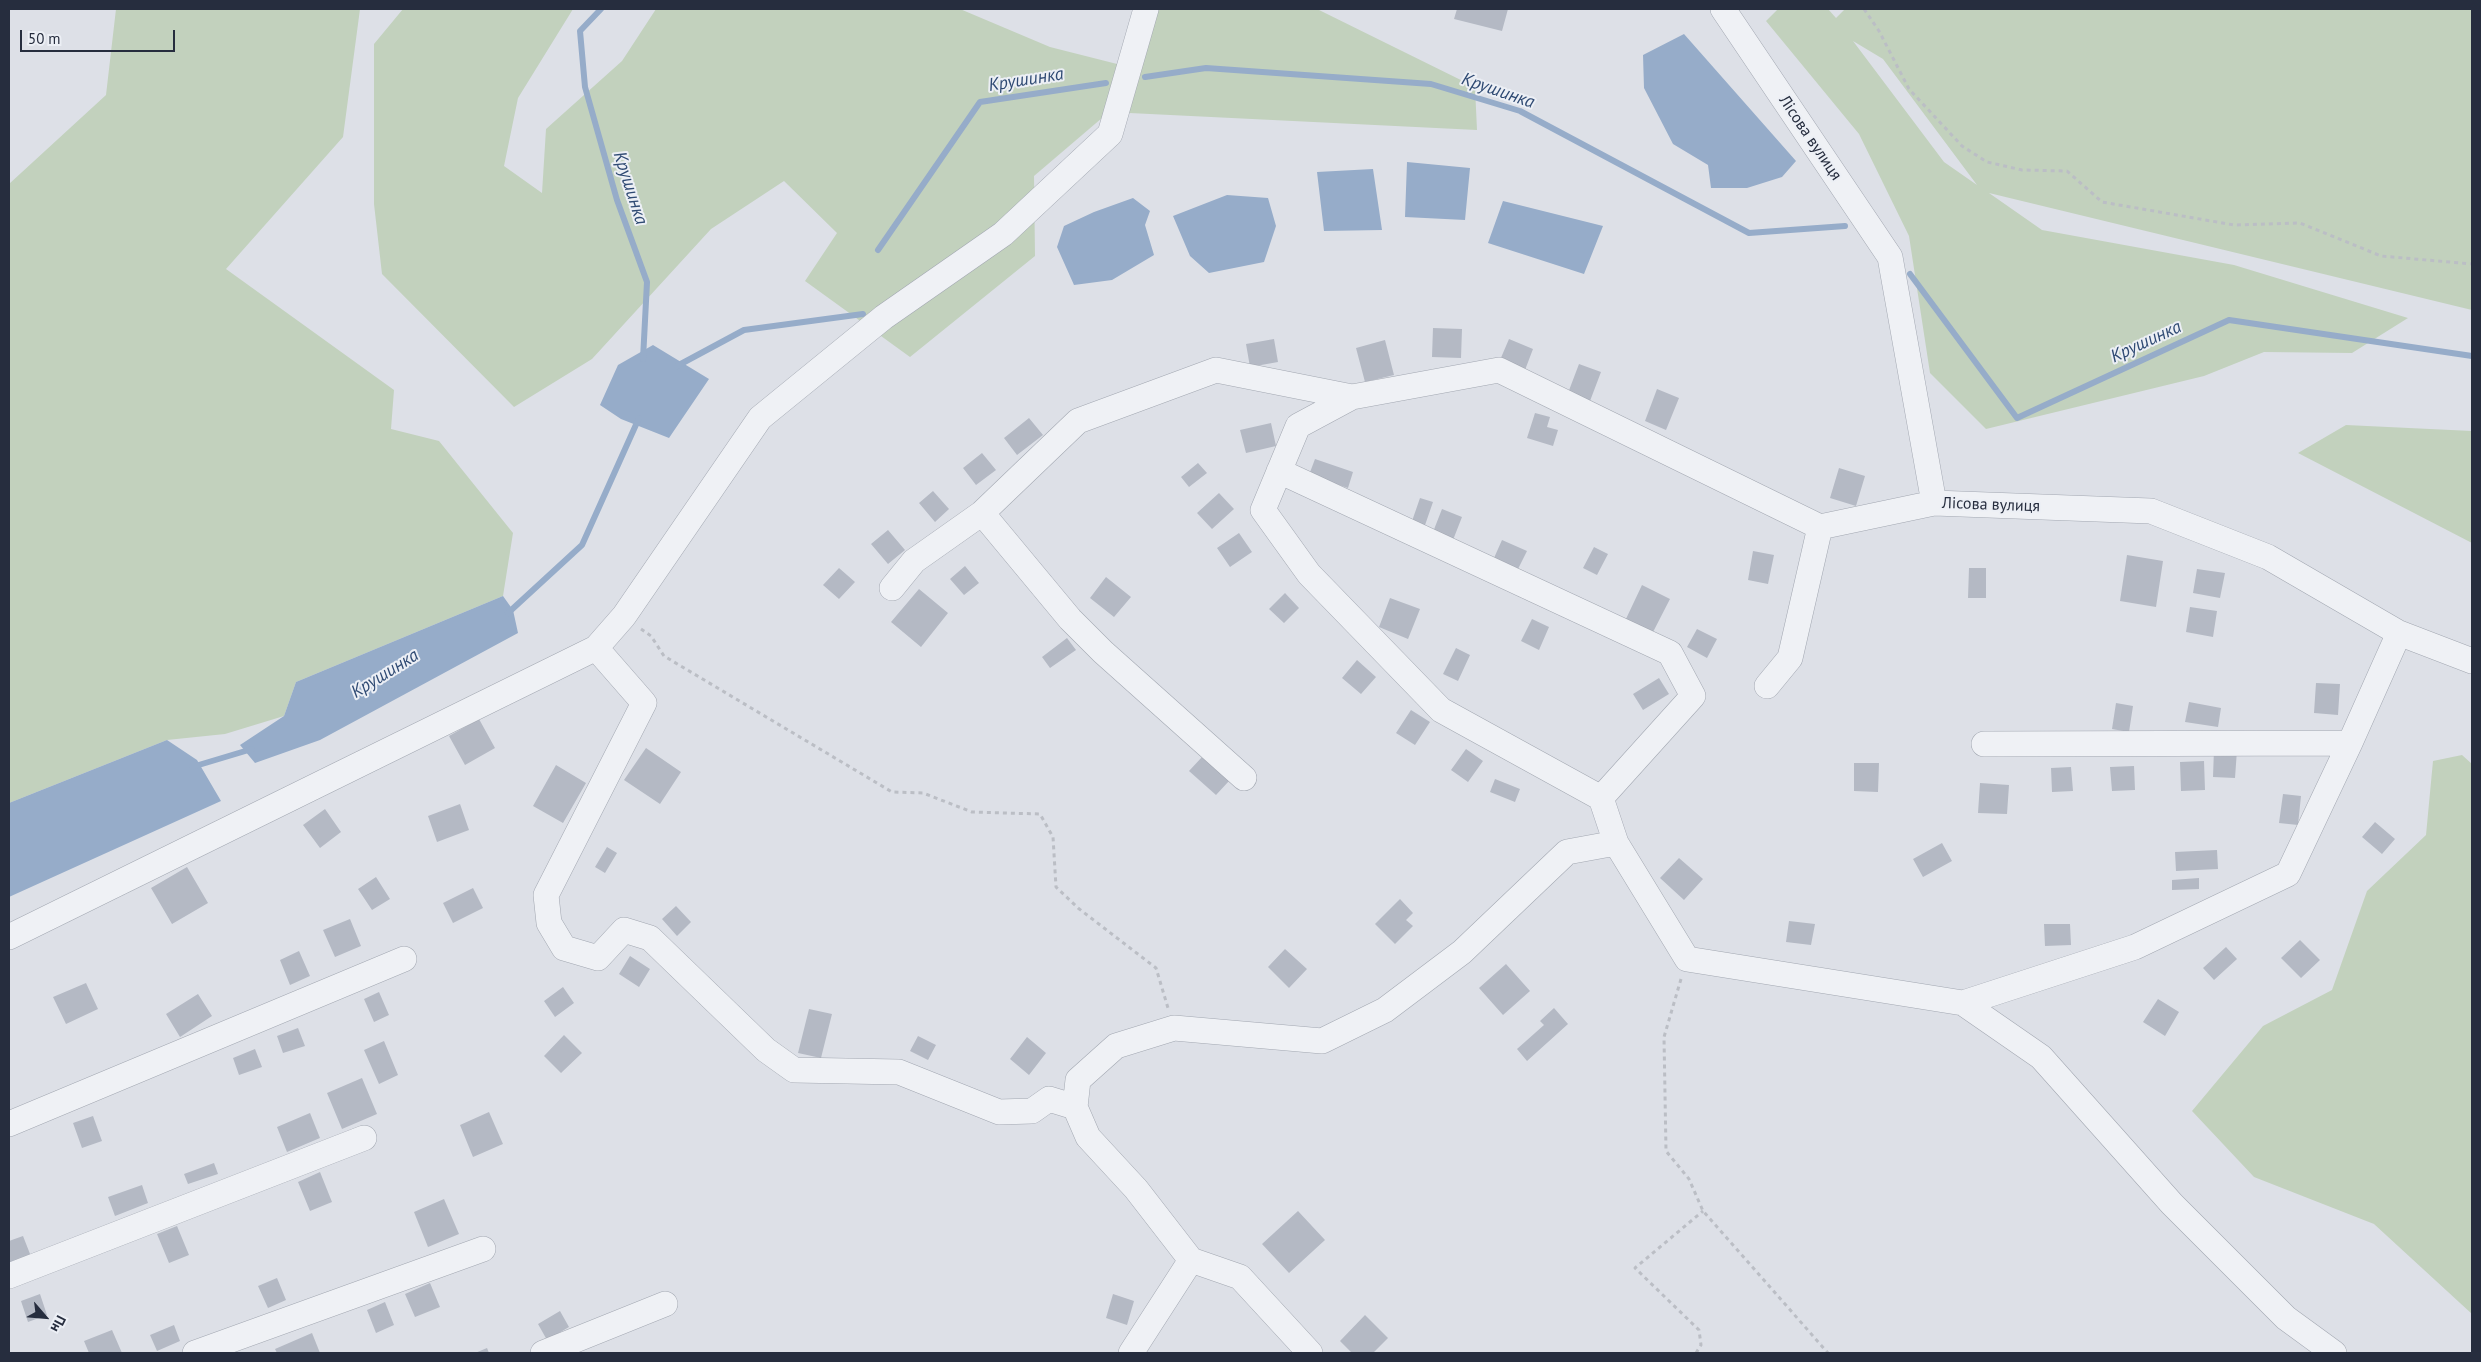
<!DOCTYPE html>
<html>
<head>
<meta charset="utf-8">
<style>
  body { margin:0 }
  #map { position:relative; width:2481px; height:1362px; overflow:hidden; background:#dde0e7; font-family:"PT Sans",sans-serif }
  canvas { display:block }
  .frame { position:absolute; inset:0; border:10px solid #262d3e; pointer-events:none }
  .north { position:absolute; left:20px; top:1292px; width:50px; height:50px; -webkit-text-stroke:4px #eceff5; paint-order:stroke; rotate:117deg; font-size:14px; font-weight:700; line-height:20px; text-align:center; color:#262d3e }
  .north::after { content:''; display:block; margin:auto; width:18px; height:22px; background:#262d3e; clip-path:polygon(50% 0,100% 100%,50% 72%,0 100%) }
  .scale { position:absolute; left:20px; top:30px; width:155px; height:22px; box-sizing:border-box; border:2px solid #262d3e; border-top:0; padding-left:6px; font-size:15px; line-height:18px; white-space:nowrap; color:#262d3e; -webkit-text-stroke:4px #eceff5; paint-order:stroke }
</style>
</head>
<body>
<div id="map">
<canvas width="2481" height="1362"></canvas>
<div class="frame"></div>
<div class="north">Пн</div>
<div class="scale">50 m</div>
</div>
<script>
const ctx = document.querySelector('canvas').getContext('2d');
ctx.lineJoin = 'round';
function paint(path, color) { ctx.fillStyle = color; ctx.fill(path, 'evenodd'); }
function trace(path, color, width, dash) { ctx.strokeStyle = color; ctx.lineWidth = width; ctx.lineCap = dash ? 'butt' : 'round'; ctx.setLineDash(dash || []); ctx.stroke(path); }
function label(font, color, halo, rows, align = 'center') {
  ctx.font = font + ' "PT Sans",sans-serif'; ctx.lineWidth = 4; ctx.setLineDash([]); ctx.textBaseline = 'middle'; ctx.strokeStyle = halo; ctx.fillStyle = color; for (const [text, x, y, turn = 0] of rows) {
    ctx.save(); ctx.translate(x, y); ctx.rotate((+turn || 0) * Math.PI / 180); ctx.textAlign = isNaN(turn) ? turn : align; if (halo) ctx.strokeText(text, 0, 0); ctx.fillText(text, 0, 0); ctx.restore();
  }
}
paint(new Path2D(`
  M116,9H360L343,137L226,269L394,390L391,429L439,441L513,533L503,596L296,682L284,716L225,734L167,740L9,803V184L106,95Z
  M403,9H573L518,98L504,166L542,193L546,129L622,61L656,9H960L1050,47L1121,65L1146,9H1317L1475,87L1477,130L1109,112L1034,176L1035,256L910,357L805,281L837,233L784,181L711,229L592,359L514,407L382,274L374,204V44Z
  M1778,9H1828L1836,18L1845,9H2472V310L1989,193L2042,230L2234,265L2408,318L2352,353L2264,352L2204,376L1986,429L1930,373L1909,236L1859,134L1766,21ZM1853,41L1883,59L1977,185L1944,162Z
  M2346,425L2472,431V543L2298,453Z
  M2462,755L2472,764V1314L2374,1224L2254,1177L2192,1111L2263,1026L2332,990L2367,891L2426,835L2433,761Z`), '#c2d1bd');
paint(new Path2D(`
  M1684,34L1796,161L1782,177L1747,188H1711L1708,165L1673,144L1644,88L1643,55Z
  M1407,162L1470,168L1465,220L1405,217Z
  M1373,169L1382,230L1324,231L1317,172Z
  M1227,195L1268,198L1276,226L1264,262L1209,273L1190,256L1173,216Z
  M1133,198L1150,211L1145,225L1154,255L1112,280L1074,285L1057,247L1064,226L1094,212Z
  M1503,201L1603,226L1584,274L1488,243Z
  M653,345L709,379L669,438L621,419L600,405L618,365Z
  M503,596L513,610L518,633L320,740L255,763L240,745L284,716L296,682Z
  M167,740L197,760L221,801L9,897V803Z`), '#96acc9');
trace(new Path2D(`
  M601,9L580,31L585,87L617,200L647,282L643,359
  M1145,77L1206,68L1431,84L1520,111L1749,233L1845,226
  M878,250L980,102L1106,83
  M1910,274L2017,418L2229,320L2472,356
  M677,366L744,330L863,314
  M508,613L582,545L639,418
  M192,767L252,749`), '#96acc9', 6);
paint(new Path2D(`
  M1457,9H1508L1502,31L1454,19Z
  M1433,328L1462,329L1461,358L1432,357Z
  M1274,339L1278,362L1250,367L1246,344Z
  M1509,339L1533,349L1525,370L1500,360Z
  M1385,340L1394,375L1365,382L1356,348Z
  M1579,364L1601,372L1590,401L1568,393Z
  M1657,389L1679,398L1666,430L1645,421Z
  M1535,413L1550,417L1547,427L1558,430L1553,446L1527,438Z
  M1029,418L1043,435L1017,455L1004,438Z
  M1271,423L1276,446L1246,453L1240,430Z
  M982,453L996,470L976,485L963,468Z
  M1315,459L1353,472L1348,488L1309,475Z
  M1198,463L1207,473L1189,487L1181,477Z
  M1839,468L1865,476L1856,506L1830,498Z
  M933,491L949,509L935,522L919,503Z
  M1219,493L1234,509L1212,529L1197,513Z
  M1420,498L1433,502L1424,528L1411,524Z
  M1442,509L1462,517L1453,540L1433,532Z
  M888,530L905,550L888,564L871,544Z
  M1239,533L1252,552L1230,567L1217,548Z
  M1502,540L1527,551L1518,569L1494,558Z
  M1594,547L1608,554L1597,575L1583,568Z
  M1753,551L1774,555L1768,584L1748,580Z
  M2127,555L2163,561L2156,607L2120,601Z
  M965,566L979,583L964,595L950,579Z
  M839,568L855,582L839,599L823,585Z
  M1969,568H1986V598H1968Z
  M2197,569L2225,573L2220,598L2193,593Z
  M1106,577L1131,597L1114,617L1090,598Z
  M1642,585L1670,599L1652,634L1625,621Z
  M919,589L948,613L921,647L891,622Z
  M1285,593L1299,608L1284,623L1269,609Z
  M1390,598L1420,609L1408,639L1379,627Z
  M2190,607L2217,611L2213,637L2186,632Z
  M1532,619L1549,627L1539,650L1521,641Z
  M1697,629L1717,639L1707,658L1687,647Z
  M1067,638L1076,650L1050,668L1042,657Z
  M1456,648L1470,655L1458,681L1443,674Z
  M1357,660L1376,677L1361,694L1342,678Z
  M1659,678L1669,694L1643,710L1633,694Z
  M2316,683L2340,684L2338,715L2314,713Z
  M2189,702L2221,708L2218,727L2185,722Z
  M2116,703L2133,706L2129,732L2112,729Z
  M1411,710L1430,722L1415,745L1396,733Z
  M479,719L495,748L465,765L449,736Z
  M646,748L681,772L660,804L624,780Z
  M1466,749L1483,761L1468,782L1451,770Z
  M2214,749L2237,750L2235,778L2213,777Z
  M1202,757L1229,781L1216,795L1189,771Z
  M2204,761L2205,790L2181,791L2180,762Z
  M1854,763H1879L1878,792L1854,791Z
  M556,765L586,783L563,823L533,806Z
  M2134,766L2135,790L2112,791L2110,767Z
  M2071,767L2073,791L2052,792L2051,768Z
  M1495,779L1520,789L1515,802L1490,792Z
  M1980,783L2009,785L2007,814L1978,813Z
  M2283,794L2301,796L2298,825L2279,823Z
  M460,804L469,830L437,842L428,816Z
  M325,809L341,832L320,848L303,825Z
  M2375,822L2395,839L2382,854L2362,837Z
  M1942,843L1952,861L1923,877L1913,859Z
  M607,847L617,853L605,873L595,867Z
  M2217,850L2218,869L2176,871L2175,852Z
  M1679,858L1703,879L1684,900L1660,878Z
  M187,867L208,903L172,924L151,888Z
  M376,877L390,899L372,910L358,889Z
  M2199,878V889L2172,890V880Z
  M473,888L483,908L453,923L443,903Z
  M1400,899L1413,913L1406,920L1413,926L1395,944L1375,924Z
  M676,906L691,922L677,936L662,919Z
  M350,919L361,946L335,957L323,930Z
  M1789,921L1815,924L1811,945L1786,942Z
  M2044,924H2070L2071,945L2045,946Z
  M2300,940L2320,960L2301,978L2281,958Z
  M2226,947L2237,959L2214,980L2203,968Z
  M1285,949L1307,969L1289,988L1268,967Z
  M299,951L310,976L290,985L280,960Z
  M630,956L650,969L639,987L619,974Z
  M1506,964L1530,991L1503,1015L1479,988Z
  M86,983L98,1009L66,1024L53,997Z
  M563,987L574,1003L555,1017L544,1001Z
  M379,992L389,1015L374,1022L364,999Z
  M198,994L212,1016L180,1037L166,1014Z
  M2158,999L2179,1012L2165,1036L2143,1022Z
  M1554,1008L1568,1024L1527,1061L1517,1049L1544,1025L1540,1021Z
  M809,1009L832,1014L821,1058L798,1053Z
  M298,1028L305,1046L283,1053L277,1036Z
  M564,1035L582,1053L561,1073L544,1056Z
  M918,1036L936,1045L928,1060L910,1051Z
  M1027,1037L1046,1053L1029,1075L1010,1059Z
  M384,1041L398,1075L379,1084L364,1050Z
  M255,1049L262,1067L239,1075L233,1058Z
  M362,1078L377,1114L342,1129L327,1093Z
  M489,1112L503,1144L473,1157L460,1125Z
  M310,1113L320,1138L287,1152L277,1127Z
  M93,1116L102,1141L82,1148L73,1123Z
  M214,1163L218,1174L188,1184L184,1174Z
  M320,1172L332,1202L310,1211L298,1182Z
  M142,1185L148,1203L115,1216L108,1197Z
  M444,1199L459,1234L428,1247L414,1212Z
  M1298,1211L1325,1240L1289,1273L1262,1244Z
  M177,1226L189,1255L169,1263L157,1234Z
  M23,1236L32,1259L9,1267V1241Z
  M277,1278L286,1300L268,1308L258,1286Z
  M430,1283L440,1307L415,1317L405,1294Z
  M40,1294L47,1315L28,1322L21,1301Z
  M1113,1294L1134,1301L1127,1325L1106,1318Z
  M385,1302L394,1325L376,1333L367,1310Z
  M560,1311L569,1327L547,1340L538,1324Z
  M1365,1315L1388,1338L1373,1353H1352L1340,1341Z
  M174,1325L180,1341L157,1351L150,1335Z
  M112,1330L122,1353H89L84,1341Z
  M312,1333L320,1353H277L275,1349Z
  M487,1348L489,1353H475Z`), '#b4b9c4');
const street = new Path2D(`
  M1723,9L1890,257L1934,503L2151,511L2268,557L2399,633L2472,661
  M1352,397L1298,426L1263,510L1309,574L1441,710L1601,798L1616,843L1687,959L1963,1003L2135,947L2288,874L2350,743
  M1279,471L1670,653L1693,696L1601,798
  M982,513L1070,619L1103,652L1244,778
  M892,588L914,561L982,513L1078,421L1216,370L1352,397L1499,370L1820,527L1934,503
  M596,648L644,703L546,895L549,923L564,948L598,958L624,930L650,938L766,1050L794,1070L899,1072L999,1112L1032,1111L1049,1099L1075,1107
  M1767,686L1790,658L1820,527
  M1984,744L2350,743L2399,633
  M9,937L596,648L624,616L760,418L884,317L1003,234L1110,134L1146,9
  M1963,1003L2041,1057L2172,1204L2286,1318L2334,1353
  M9,1124L404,959
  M9,1276L364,1138
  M195,1353L483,1249
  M543,1353L665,1304
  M1131,1353L1191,1260
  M1310,1353L1240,1277L1191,1260L1136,1189L1088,1137L1075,1107L1078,1080L1116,1046L1174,1028L1322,1041L1385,1010L1462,952L1567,852L1616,843`);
trace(street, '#a2a7b1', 26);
trace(new Path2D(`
  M1864,9L1879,31L1909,89L1962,146L1987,162L2022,170L2067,171L2102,202L2234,225L2300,223L2381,256L2472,264
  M641,629L651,636L664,656L892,792L923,793L972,812L1040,814L1053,837L1056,887L1078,908L1156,968L1168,1008
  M1681,979L1664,1037L1666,1151L1689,1179L1703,1211L1828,1353
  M1696,1353L1701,1345L1699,1330L1635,1268L1703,1211`), '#bbbec5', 3, [4, 4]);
trace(street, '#eff1f5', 25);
label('16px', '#262d3e', '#eceff5', [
  ["Лісова вулиця",1810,138,56],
  ["Лісова вулиця",1991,505,2]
]);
label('italic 18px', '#2f4a73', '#eceff5', [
  ["Крушинка",1026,80,-9],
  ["Крушинка",1498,91,19],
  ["Крушинка",630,188,72],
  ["Крушинка",2146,342,-25],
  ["Крушинка",385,674,-32]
]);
</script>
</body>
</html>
